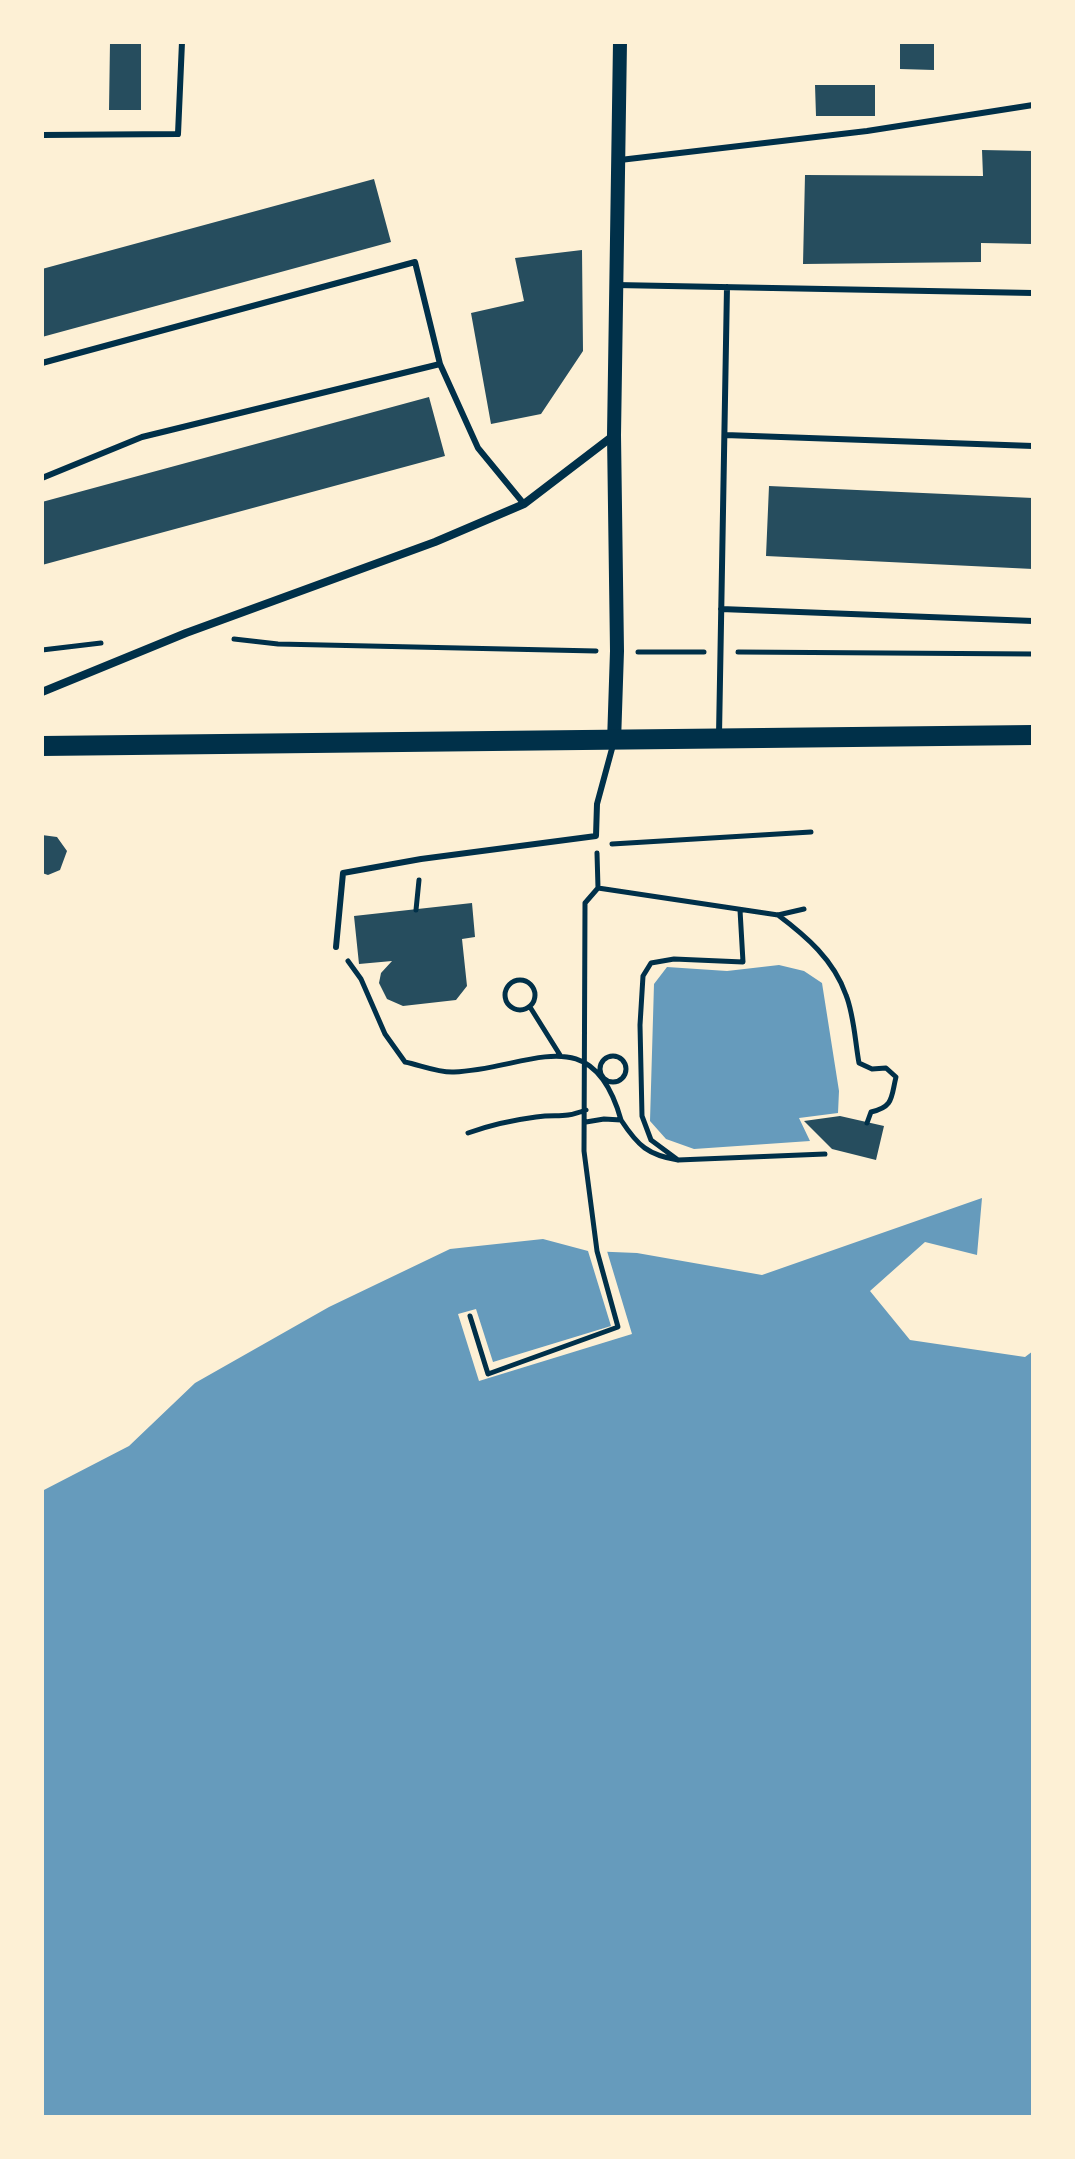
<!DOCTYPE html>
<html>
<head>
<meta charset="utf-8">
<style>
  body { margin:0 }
  #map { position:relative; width:1075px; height:2159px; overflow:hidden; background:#fdf0d5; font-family:Ubuntu,sans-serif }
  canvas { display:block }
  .frame { position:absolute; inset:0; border:44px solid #fdf0d5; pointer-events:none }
</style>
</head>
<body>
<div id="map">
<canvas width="1075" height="2159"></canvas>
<div class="frame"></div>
</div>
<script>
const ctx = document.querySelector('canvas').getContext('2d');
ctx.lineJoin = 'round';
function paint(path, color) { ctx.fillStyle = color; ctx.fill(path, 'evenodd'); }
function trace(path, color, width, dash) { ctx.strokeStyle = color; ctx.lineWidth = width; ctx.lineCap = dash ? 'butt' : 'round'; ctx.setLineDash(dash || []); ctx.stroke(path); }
paint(new Path2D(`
  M779,965L804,971L822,983L839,1091L838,1113L799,1118L810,1141L694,1149L666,1139L650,1121L654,984L667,967L727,971Z
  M982,1198L977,1255L925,1242L870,1291L910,1340L1025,1357L1033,1351V2117H42V1491L129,1446L195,1383L329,1307L450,1249L543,1239L588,1251L637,1253L762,1275Z`), '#669bbc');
paint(new Path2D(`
  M588,1251H607L632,1334L479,1381L458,1314L476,1309L493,1362L611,1326Z`), '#fdf0d5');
paint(new Path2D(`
  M110,42H141V110H109Z
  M900,42H934V70L900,69Z
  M815,85H875V116H816Z
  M982,150L1033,151V244L981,243V262L803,264L805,175L983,176Z
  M374,179L391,242L42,337V269Z
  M582,250L583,351L541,414L491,424L471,313L524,301L515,258Z
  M429,397L445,456L42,565V502Z
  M769,486L1033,498V569L766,556Z
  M42,835L57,837L67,851L60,870L48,875L42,873Z
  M472,903L475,937L462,939L467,986L456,1000L403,1006L387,999L379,983L381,973L392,961L359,964L354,916Z
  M840,1116L884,1126L876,1160L832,1149L804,1121Z`), '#264d5e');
trace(new Path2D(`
  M234,639L278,644L596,651
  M42,650L101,643
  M638,652H704
  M738,652L1033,654
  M612,844L811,832
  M598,888L778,915L804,909
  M416,910L419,880
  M778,915C806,936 834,960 846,995C854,1015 855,1041 859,1063L872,1069L886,1068L896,1077C891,1097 894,1107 871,1112L867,1123
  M348,961L361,979L385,1034L405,1062C420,1065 439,1073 454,1072C529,1069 592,1017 621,1120
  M505 995a15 15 0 1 1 30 0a15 15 0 1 1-30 0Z
  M530,1007L560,1055
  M600 1069a13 13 0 1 1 26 0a13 13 0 1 1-26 0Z
  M586,1122L604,1119L621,1120C638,1146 648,1155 678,1160L825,1154
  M468,1133C490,1125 513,1120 536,1117C559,1114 562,1119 586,1110
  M678,1160L651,1140L642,1116L640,1025L643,976L651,963L674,959L743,962L740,910
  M470,1316L488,1374L618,1327L597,1251L584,1151L585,903L598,888L597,853`), '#003049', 5);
trace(new Path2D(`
  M42,135L178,134L182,42
  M620,160L867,131L1033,105
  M616,285L1033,293
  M42,363L415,262L440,364
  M725,435L1033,446
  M42,478L142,437L440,364L478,448L524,504
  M721,609L1033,621
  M719,735L727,287
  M336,947L343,873L421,859L596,836L597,804L613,745`), '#003049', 6);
trace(new Path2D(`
  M42,692L186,633L435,542L524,504L613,436`), '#003049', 8);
trace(new Path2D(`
  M614,742L617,651L614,435L620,42`), '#003049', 14);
trace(new Path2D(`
  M42,746L1033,735`), '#003049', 20);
</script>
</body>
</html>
